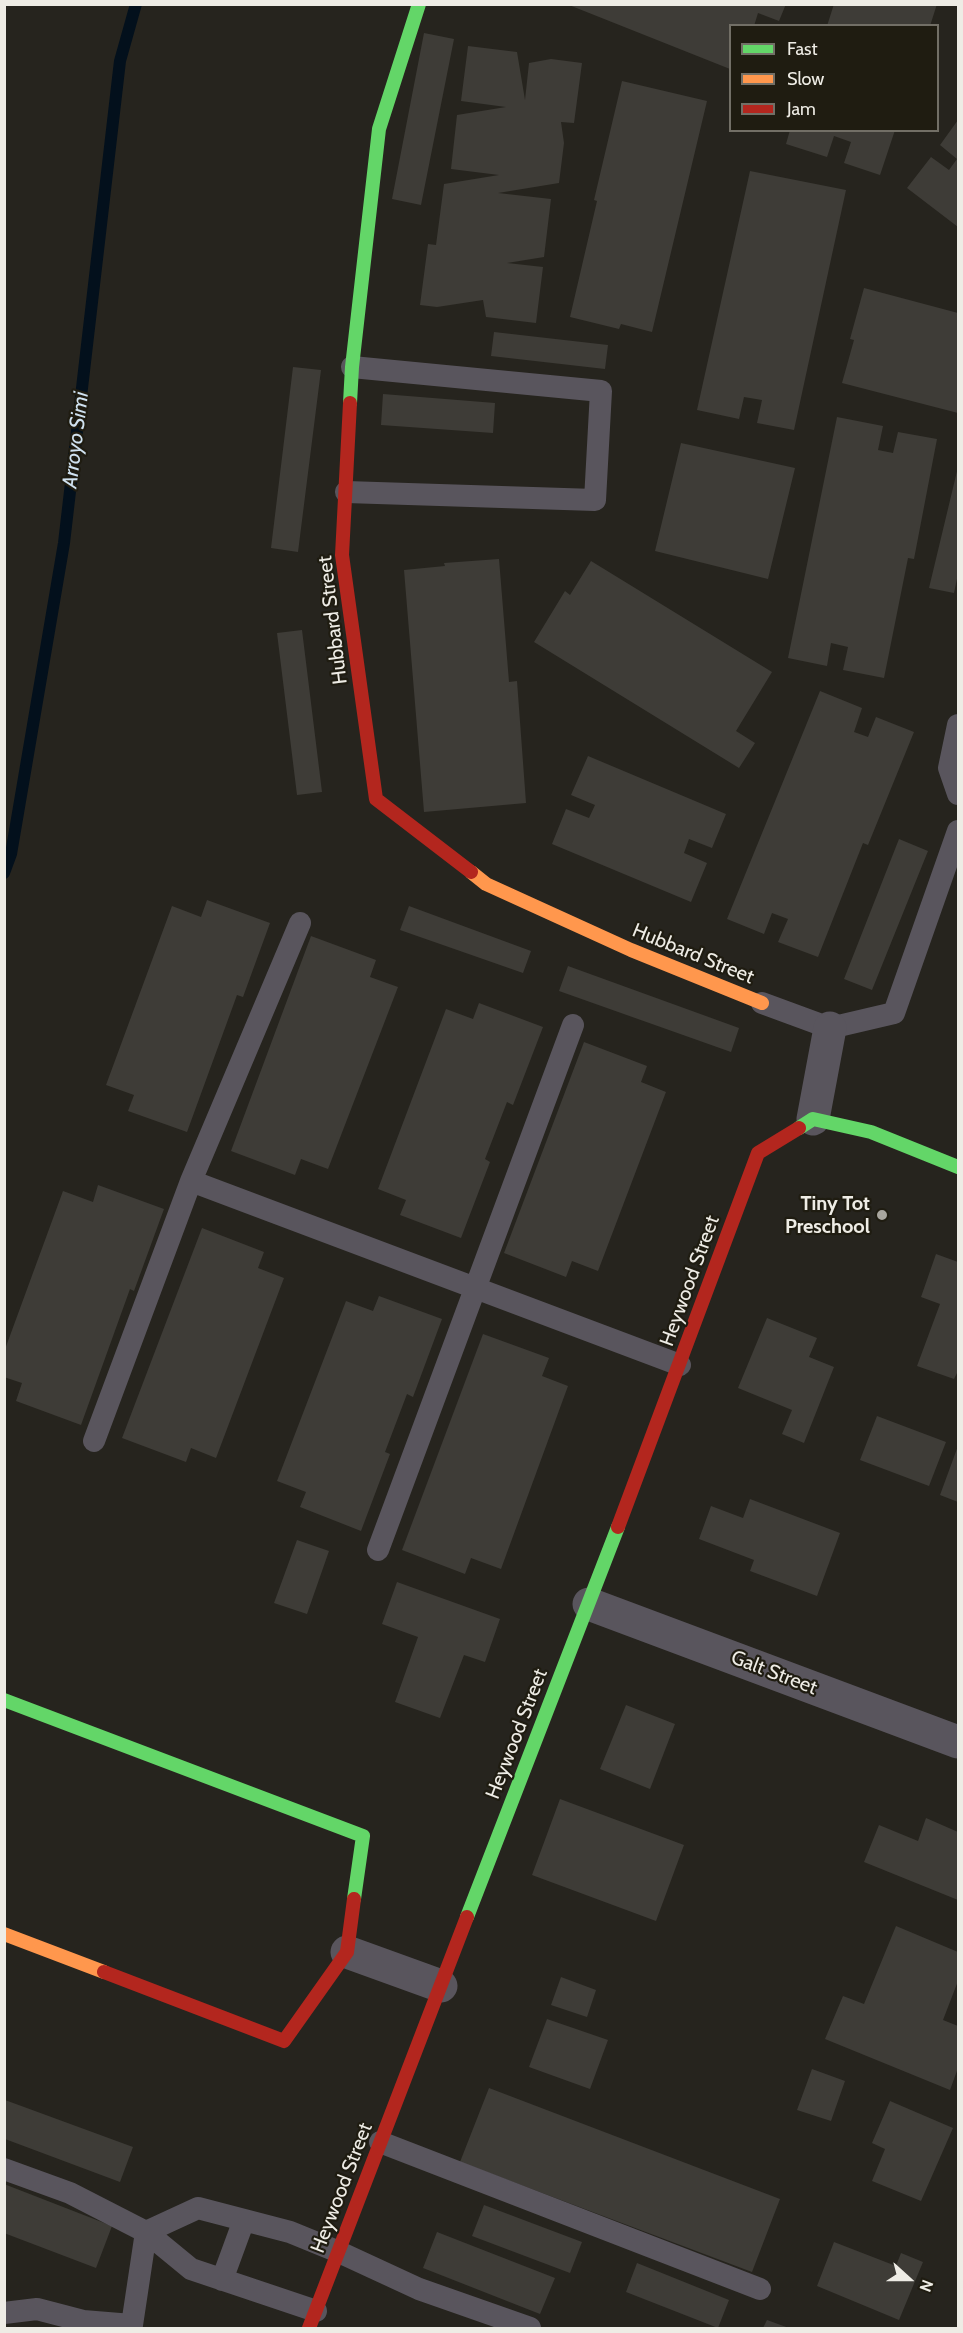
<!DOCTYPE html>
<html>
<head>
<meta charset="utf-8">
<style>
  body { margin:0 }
  #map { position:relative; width:963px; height:2333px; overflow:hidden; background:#26241e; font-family:Cabin,sans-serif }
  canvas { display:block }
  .frame { position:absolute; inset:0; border:6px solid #eeece5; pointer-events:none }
  .legend { position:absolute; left:729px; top:24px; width:210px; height:108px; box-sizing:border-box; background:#1f1c11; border:2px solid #726f66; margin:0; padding:8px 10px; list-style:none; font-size:18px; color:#eeece5 }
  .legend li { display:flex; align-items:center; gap:12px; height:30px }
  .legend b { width:30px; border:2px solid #726f66 }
  .north { position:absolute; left:879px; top:2249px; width:60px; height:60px; -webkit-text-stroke:4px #1f1c11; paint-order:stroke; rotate:111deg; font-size:16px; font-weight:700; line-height:24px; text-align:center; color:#eeece5 }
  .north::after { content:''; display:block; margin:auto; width:21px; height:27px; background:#eeece5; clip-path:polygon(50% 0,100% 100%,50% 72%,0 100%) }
</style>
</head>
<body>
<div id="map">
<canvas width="963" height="2333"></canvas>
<div class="frame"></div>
<ul class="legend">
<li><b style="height:8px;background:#63d668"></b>Fast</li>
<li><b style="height:8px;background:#ff974d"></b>Slow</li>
<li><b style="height:8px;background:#b3261e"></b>Jam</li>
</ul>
<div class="north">N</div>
</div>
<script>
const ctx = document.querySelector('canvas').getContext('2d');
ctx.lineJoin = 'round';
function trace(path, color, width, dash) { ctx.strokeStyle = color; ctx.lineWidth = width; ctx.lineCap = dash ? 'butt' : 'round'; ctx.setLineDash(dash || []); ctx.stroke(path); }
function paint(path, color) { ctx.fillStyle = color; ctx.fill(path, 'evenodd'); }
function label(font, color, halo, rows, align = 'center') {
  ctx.font = font + ' Cabin,sans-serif'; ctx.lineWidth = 4.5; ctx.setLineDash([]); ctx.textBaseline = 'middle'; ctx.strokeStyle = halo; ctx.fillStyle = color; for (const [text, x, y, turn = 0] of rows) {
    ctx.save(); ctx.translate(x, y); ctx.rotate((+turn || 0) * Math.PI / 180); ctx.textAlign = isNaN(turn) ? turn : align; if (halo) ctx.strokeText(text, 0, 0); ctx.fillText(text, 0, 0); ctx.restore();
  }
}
trace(new Path2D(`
  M4,873L11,854L64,543L120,61L136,4`), '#03101c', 12);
paint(new Path2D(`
  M786,4L779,21L758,13L754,26H730V69L569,5Z
  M834,4H937L930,26H827Z
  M424,33L454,39L421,205L392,199Z
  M468,46L517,52L525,100L529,63L551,59L582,63L574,123L561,122L564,143L559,183L498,193L551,199L544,257L507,263L543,267L536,323L486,317L483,300L437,307L420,305L428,244L436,245L444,184L499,175L451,169L457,115L506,107L461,101Z
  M622,81L707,101L652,332L621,324L619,329L570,317L597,201L594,200Z
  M958,120V227L907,188L931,157L949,170L957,159L940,145Z
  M790,130H895L880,175L844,163L851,142L834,136L827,157L786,144Z
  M750,171L846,190L794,430L757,423L762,400L744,397L739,419L697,410Z
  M864,288L958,313V413L842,383L854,340L850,339Z
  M494,332L608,345L605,369L491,356Z
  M293,367L321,370L298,552L271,548Z
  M383,394L495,403L493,433L381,425Z
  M837,417L883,426L878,450L893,453L898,432L937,439L914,559L908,558L884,678L843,670L848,647L831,643L827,666L788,658Z
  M681,443L795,468L768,579L655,551Z
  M958,467V574L954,593L929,588Z
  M499,559L509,682L517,681L526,803L424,812L404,570L445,566L444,563Z
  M591,561L772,672L736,731L755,743L739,768L534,642L565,591L570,595Z
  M302,630L322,792L297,795L277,633Z
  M820,691L862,708L854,732L868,737L876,717L914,732L868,845L863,843L818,957L778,942L788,919L772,913L764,934L727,919Z
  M588,756L726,814L712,848L689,839L684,853L707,863L691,902L552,844L566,809L589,818L595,805L571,795Z
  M899,839L928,851L872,990L844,979Z
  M207,900L270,923L243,997L237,995L187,1132L128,1111L134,1095L106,1085L172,906L201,917Z
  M409,906L531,951L523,973L400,930Z
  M311,936L376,960L370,977L398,987L328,1169L301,1159L295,1175L231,1151Z
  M568,966L739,1028L731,1052L559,991Z
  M479,1003L543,1027L513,1105L507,1102L485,1159L490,1162L461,1238L400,1215L406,1200L378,1189L446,1009L473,1019Z
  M584,1042L647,1066L641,1082L666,1092L598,1271L572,1261L566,1277L504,1253Z
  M98,1185L164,1209L134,1291L130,1289L81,1425L16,1401L22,1383L4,1377V1352L63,1191L93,1202Z
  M202,1228L264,1252L258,1268L284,1278L216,1458L191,1448L186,1462L122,1438Z
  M936,1254L958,1262V1371L954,1379L917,1366L940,1304L921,1297Z
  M379,1296L442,1319L413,1397L407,1394L385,1452L390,1454L361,1531L300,1507L306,1492L277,1481L346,1301L373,1311Z
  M767,1318L817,1338L809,1357L834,1367L804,1443L782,1434L792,1410L738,1388Z
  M483,1334L549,1358L542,1376L568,1386L501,1569L471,1558L465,1574L402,1550Z
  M877,1416L946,1442L929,1486L860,1460Z
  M958,1446V1502L940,1495Z
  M750,1499L840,1533L817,1596L750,1571L754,1560L699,1539L711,1506L743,1518Z
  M297,1540L329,1551L307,1614L274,1603Z
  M397,1582L500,1619L485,1662L464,1655L440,1718L395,1702L418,1637L382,1624Z
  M626,1705L675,1724L650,1789L600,1769Z
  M560,1799L684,1845L656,1921L532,1875Z
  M926,1818L958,1832V1900L864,1862L879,1825L918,1841Z
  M896,1926L958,1952V1981L943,2020L958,2026V2068L950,2090L825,2039L843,1996L864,2004Z
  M561,1977L596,1990L587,2017L551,2005Z
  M547,2019L608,2040L590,2089L529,2067Z
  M812,2069L845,2081L831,2121L797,2110Z
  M489,2088L780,2199L752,2272L460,2162Z
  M5,2100L133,2147L120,2182L5,2139Z
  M890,2101L953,2128L921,2201L872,2181L885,2149L872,2143Z
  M4,2184L112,2226L96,2268L4,2233Z
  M484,2205L582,2242L570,2273L472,2236Z
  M437,2232L555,2278L540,2314L423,2268Z
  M834,2242L896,2266L901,2253L923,2262L899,2320L817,2286Z
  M637,2263L729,2300L718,2328L626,2292Z
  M767,2320L789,2328H763Z`), '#3e3c37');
trace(new Path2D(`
  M346,492L595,500L601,391L352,367
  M958,725L949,768L958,794
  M762,1003L830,1028L894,1013L958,831
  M191,1181L680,1365
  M94,1441L191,1181L300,923
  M378,1550L573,1025
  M380,2142L760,2289
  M4,2169L70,2193L146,2232L191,2269L316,2311
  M146,2232L198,2208L290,2232L339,2252L419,2289L530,2328
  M222,2280L244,2220
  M4,2313L37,2309L83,2321L132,2325L146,2232`), '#59555d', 22);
trace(new Path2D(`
  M813,1119L830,1028
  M589,1604L958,1742
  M347,1952L441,1986`), '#59555d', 33);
trace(new Path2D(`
  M350,403L352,367L379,129L419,4
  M799,1128L813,1119L871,1132L958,1167
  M4,1700L363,1836L354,1899
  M467,1917L618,1527`), '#63d668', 14);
trace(new Path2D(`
  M471,872L486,884L631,950L762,1003
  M4,1934L104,1972`), '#ff974d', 14);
trace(new Path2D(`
  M350,403L342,555L376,799L471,872
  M618,1527L758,1153L799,1128
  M104,1972L284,2041L347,1952L354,1899
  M309,2328L467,1917`), '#b3261e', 14);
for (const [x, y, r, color] of [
  [882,1215,6,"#a8a69f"]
]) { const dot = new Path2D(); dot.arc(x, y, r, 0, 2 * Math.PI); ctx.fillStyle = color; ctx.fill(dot); trace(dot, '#1f1c11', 2); }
label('20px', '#eeece5', '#1f1c11', [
  ["Hubbard Street",333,620,-97],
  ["Hubbard Street",693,954,22],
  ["Heywood Street",690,1281,-70],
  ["Galt Street",774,1673,21],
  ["Heywood Street",517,1734,-69],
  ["Heywood Street",342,2188,-69]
]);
label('bold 20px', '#eeece5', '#1f1c11', [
  ["Tiny Tot",870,1204],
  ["Preschool",870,1227]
], 'right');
label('italic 21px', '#d0e2f0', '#1f1c11', [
  ["Arroyo Simi",76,440,-83]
]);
</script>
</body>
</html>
